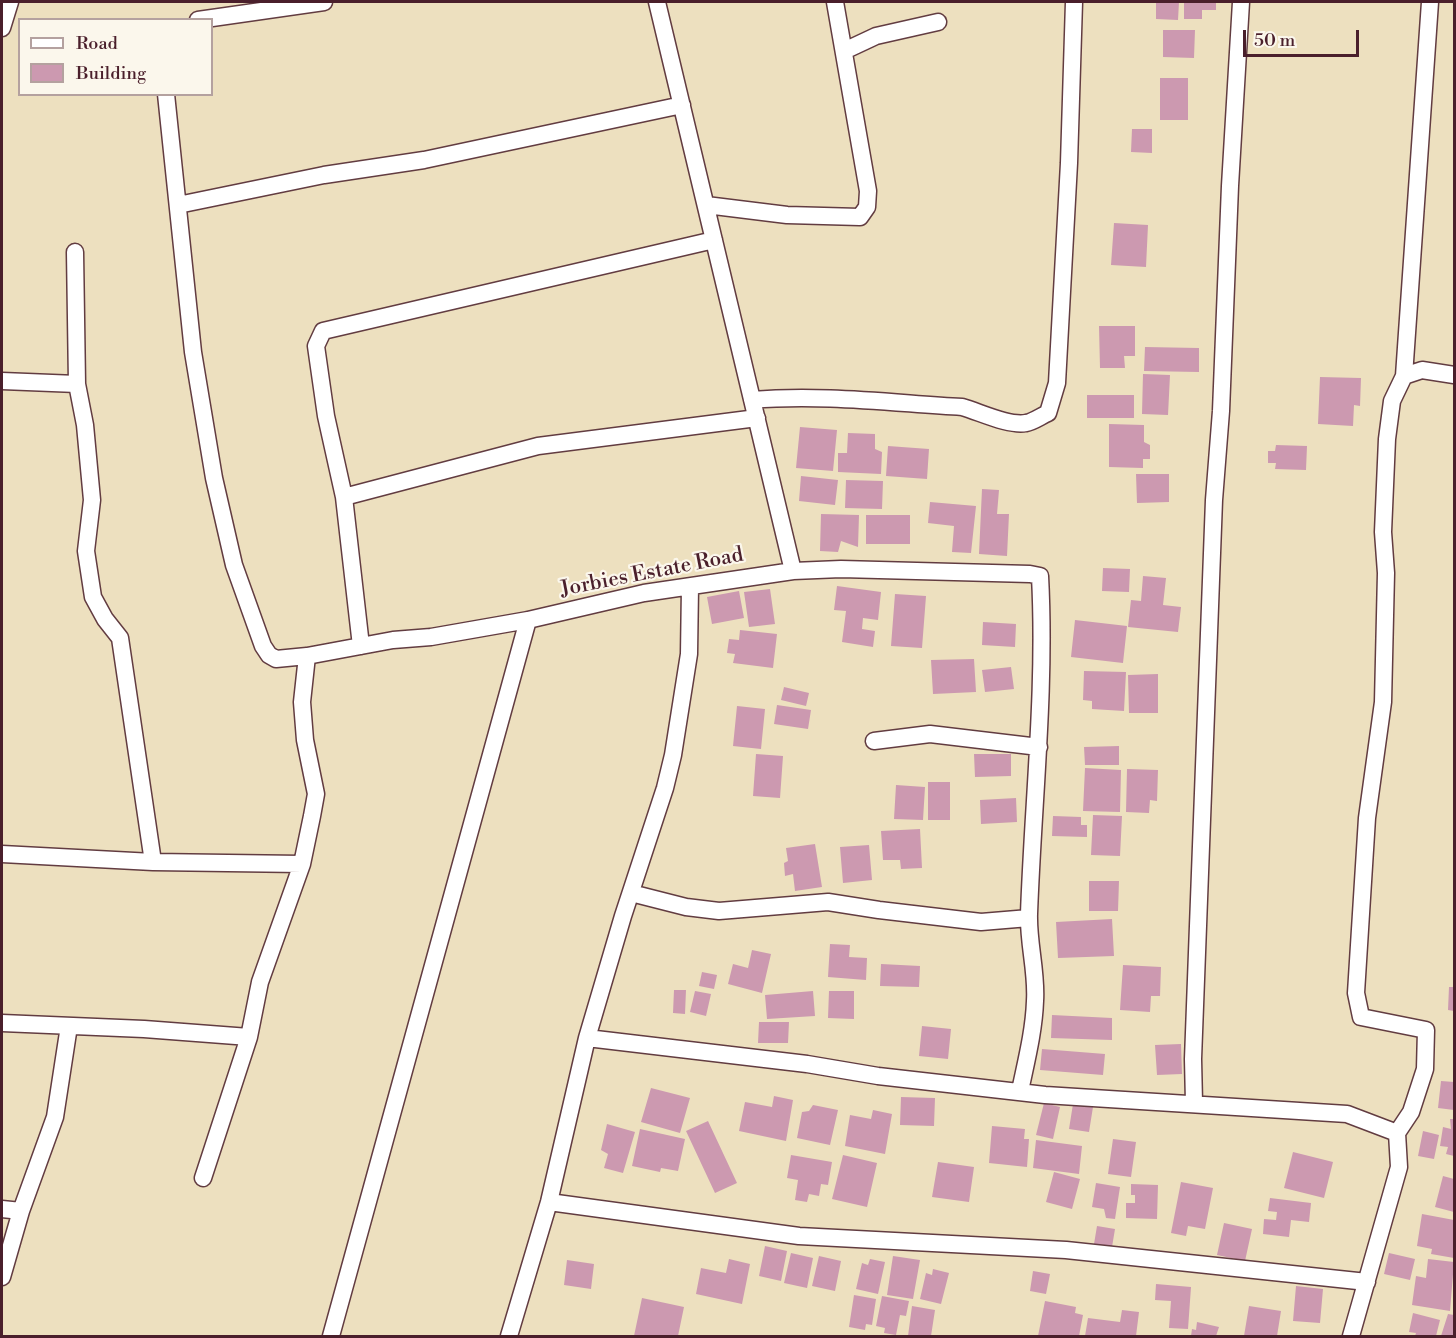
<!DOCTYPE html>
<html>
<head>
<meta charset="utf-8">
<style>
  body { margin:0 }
  #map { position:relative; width:1456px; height:1338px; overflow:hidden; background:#ede0bf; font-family:"Libre Bodoni",serif }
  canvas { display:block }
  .frame { position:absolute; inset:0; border:3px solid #4a1f2b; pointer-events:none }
  .legend { position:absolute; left:18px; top:18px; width:195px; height:78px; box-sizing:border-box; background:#fbf7ec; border:2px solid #b4a19f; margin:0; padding:8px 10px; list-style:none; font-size:18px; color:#4a1f2b }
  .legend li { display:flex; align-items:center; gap:12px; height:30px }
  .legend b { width:30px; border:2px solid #b4a19f }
  .scale { position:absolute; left:1243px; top:30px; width:116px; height:27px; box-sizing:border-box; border:3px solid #4a1f2b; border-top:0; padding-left:8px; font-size:18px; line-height:21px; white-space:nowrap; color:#4a1f2b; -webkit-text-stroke:4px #fbf7ec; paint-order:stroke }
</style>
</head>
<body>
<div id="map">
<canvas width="1456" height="1338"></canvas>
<div class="frame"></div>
<ul class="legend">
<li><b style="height:8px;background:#fff"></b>Road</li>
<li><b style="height:16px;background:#cc99b0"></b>Building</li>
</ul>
<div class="scale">50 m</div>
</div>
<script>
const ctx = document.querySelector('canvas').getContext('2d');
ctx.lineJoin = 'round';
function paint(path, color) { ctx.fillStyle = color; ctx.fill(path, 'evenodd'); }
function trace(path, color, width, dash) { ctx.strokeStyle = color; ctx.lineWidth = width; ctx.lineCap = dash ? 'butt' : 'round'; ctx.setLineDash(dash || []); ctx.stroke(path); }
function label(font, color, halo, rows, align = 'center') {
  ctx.font = font + ' "Libre Bodoni",serif'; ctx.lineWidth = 4.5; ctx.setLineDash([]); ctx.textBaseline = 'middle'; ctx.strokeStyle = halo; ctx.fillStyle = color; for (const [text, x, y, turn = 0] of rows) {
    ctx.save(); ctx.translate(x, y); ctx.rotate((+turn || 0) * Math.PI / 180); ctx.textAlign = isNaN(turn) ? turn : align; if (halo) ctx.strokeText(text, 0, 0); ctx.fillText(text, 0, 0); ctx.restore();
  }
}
paint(new Path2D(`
  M1156,2H1179L1178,20L1156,19Z
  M1184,2H1216V10H1202V19H1184Z
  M1163,30H1195L1194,58L1163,57Z
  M1160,78H1188V120H1160Z
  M1132,129H1152V153L1131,152Z
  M1114,223L1148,225L1146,267L1111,265Z
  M1099,326H1135V356H1124L1125,368H1100Z
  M1145,347L1199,348V372L1144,371Z
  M1143,374L1170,375L1168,415L1142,414Z
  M1320,377L1361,378L1360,406L1354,405L1353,426L1318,424Z
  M1087,395H1134V418H1087Z
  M1109,424L1144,425V442L1150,445V459H1143V468L1109,467Z
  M800,427L837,430L833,471L796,468Z
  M848,433L875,434V449L882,452L881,474L838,472V453H847Z
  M1276,445L1307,446L1306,470L1275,469L1276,463H1268V451H1275Z
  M888,446L929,449L927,479L886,476Z
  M1136,474H1169V502L1137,503Z
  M801,476L838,480L835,505L799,501Z
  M846,480L883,481L882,509L845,508Z
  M982,489L999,490L997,514H1009L1007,556L979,554Z
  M930,502L976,506L971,553L952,552L954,526L928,523Z
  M821,514L859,515L858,547L841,541L838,552L820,551Z
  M866,515H910V544H866Z
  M1103,568L1130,569L1129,592L1102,591Z
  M1143,576L1166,578L1163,605L1181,607L1178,632L1128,627L1131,600L1141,601Z
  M837,586L881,592L878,620L863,618L862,629L875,631L873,647L842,642L846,611L834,610Z
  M770,589L775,624L749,627L744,592Z
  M739,591L744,618L712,624L707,597Z
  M895,594L926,596L922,648L891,646Z
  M1075,620L1127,626L1123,663L1071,657Z
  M983,622L1016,624L1015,647L982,645Z
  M740,630L777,634L773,668L733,663L735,654L727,653L729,639L739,640Z
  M974,659L976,692L933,694L931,660Z
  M1011,667L1014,689L985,692L982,670Z
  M1084,671L1126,672L1124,711L1092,709V701L1083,700Z
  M1158,674V713H1129L1128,675Z
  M784,687L809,693L806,706L781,700Z
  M777,705L811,710L808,729L774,724Z
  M737,706L765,709L761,749L733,746Z
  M1119,746V765H1085L1084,747Z
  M756,754L783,756L780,798L753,796Z
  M974,754H1011V776L975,777Z
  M1085,768L1121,770L1120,812L1083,811Z
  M1127,769L1158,770L1157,801L1150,800L1149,813L1126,812Z
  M928,782H950V820H928Z
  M896,785L925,787L923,820L894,819Z
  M1016,798L1017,822L981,824L980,800Z
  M1093,815L1122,816L1120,856L1091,855Z
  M1053,816L1081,817V825H1087V837L1052,836Z
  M920,829L922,868L901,869L900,860H883L881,831Z
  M815,844L822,887L795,891L793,874L785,876L784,863L788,861L786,848Z
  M869,845L872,880L843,883L840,847Z
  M1089,881H1119L1118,911H1089Z
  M1112,919L1114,956L1058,958L1056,922Z
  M830,944L850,945L849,957L867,958L866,980L828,977Z
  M752,950L771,954L762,993L728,984L733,964L748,968Z
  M881,964L920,966L919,987L880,986Z
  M1123,965L1161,967L1160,996H1151L1150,1012L1120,1010Z
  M702,972L717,975L714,989L699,986Z
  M1449,987H1454V1011L1448,1010Z
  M674,990H686L685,1014L673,1013Z
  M695,991L711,994L706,1016L690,1012Z
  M813,991L815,1016L767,1019L765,995Z
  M829,991H854V1019L828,1018Z
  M1052,1015L1112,1018V1040L1051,1038Z
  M759,1022H789L788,1043H758Z
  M922,1026L951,1029L948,1059L919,1056Z
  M1181,1044L1182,1074L1157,1075L1155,1045Z
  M1042,1049L1105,1054L1103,1075L1040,1070Z
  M1441,1081L1454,1082V1110L1438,1108Z
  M651,1088L690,1098L680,1133L641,1122Z
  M774,1096L793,1100L786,1141L739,1131L745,1102L772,1107Z
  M901,1097L935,1098L934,1126L900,1125Z
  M1044,1103L1060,1107L1053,1139L1036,1135Z
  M1073,1104L1093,1107L1089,1132L1069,1129Z
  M813,1105L838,1110L830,1145L797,1138L802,1112L809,1111Z
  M873,1110L892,1114L885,1154L845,1146L850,1115L871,1119Z
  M1450,1119H1454V1156L1446,1154L1448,1147L1440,1146L1443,1127L1451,1129Z
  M708,1121L737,1183L715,1193L686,1131Z
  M607,1124L635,1132L623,1173L604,1168L608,1154L601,1150Z
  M992,1126L1025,1129L1024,1139H1029L1027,1167L989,1163Z
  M640,1129L685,1139L678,1171L661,1168L660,1172L632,1166Z
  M1423,1131L1439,1135L1434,1159L1418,1156Z
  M1113,1139L1136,1142L1131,1177L1108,1174Z
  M1036,1140L1082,1146L1079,1174L1033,1168Z
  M1293,1152L1333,1162L1324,1198L1284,1188Z
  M791,1155L832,1162L828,1185L821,1184L819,1196L809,1194L807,1202L795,1200L798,1180L787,1178Z
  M843,1155L877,1163L867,1207L832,1199Z
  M938,1162L974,1167L969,1202L932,1197Z
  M1054,1172L1080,1179L1072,1209L1046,1202Z
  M1443,1176L1454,1179V1212L1435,1207Z
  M1181,1182L1213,1188L1205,1229L1188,1226L1186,1236L1171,1233Z
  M1096,1183L1120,1187L1115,1219L1106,1218L1104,1209L1092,1207Z
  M1131,1184L1158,1185L1157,1219L1126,1218V1203H1135V1195H1131Z
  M1270,1198L1311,1203L1309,1222L1291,1220L1289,1237L1263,1234L1264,1219L1276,1220L1277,1212L1268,1211Z
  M1422,1214L1454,1220V1258L1431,1254L1432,1249L1417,1246Z
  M1224,1223L1252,1229L1245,1261L1217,1255Z
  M1097,1226L1115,1229L1112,1247L1094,1244Z
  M765,1246L787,1251L781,1281L759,1276Z
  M791,1253L813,1258L807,1288L784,1283Z
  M1389,1253L1415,1259L1410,1280L1384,1274Z
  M819,1256L841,1261L835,1291L812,1286Z
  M893,1256L920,1260L913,1299L887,1295Z
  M729,1259L750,1264L742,1304L696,1294L701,1268L726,1273Z
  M870,1259L885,1262L878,1294L856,1289L862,1263L868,1265Z
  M1428,1259L1454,1262L1450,1311L1412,1305L1416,1276L1426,1278Z
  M567,1260L594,1264L591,1289L564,1285Z
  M933,1269L949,1273L941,1304L920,1299L926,1273L932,1275Z
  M1033,1271L1050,1274L1046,1294L1030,1291Z
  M1156,1284L1191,1287L1188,1329L1169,1328L1171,1301L1155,1300Z
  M1296,1286L1323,1289L1320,1323L1293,1321Z
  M854,1295L876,1299L872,1325L866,1324L865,1330L849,1327Z
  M882,1296L909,1301L906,1316L900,1315L896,1335L884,1333L885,1328L876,1326Z
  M642,1298L684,1307L678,1336H634Z
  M1045,1301L1076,1307L1075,1313L1083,1315L1079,1336H1038Z
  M912,1306L935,1310L931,1336H908Z
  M1249,1306L1281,1311L1277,1336H1244Z
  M1122,1310L1139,1312L1136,1336H1085L1088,1318L1120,1322Z
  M1413,1313L1440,1320L1436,1336H1415L1416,1333L1409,1332Z
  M1448,1314L1454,1315V1336H1441Z
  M1197,1322L1219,1327L1216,1336H1191L1192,1329L1196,1330Z`), '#cc99b0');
const minor = new Path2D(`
  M657,2L793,571
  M198,20L324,2
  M2,28L10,2
  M844,51L876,36L938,22
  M166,94L193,352L214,478L234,565L263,646L269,655L276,659L307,656L393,640L431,637L528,620L644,593L793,571L841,569L1030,574L1040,576C1046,689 1033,801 1029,914C1028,943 1037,972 1035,1001C1034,1031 1026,1062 1020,1091
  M178,205L324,175L424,160L682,105
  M706,205L787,215L860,217L867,207L868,191L835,2
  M75,252L77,384L85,425L92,500L86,551L93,597L105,619L120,638L153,862
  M1404,376L1422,370L1454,375
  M2,381L77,384
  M752,400C821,394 892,403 962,407C980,412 1008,426 1026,423C1033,422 1041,416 1048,413L1057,383L1069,163L1074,2
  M344,497L538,446L757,418
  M361,646L344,497L326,416L316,346L323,331L714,240
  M874,741L930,734L1039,747
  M2,854L153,862L302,864
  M631,893L686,907L719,911L828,902L879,910L981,922L1029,918
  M2,1023L144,1029L249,1037
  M587,1038L807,1064L878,1076L1045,1095L1347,1114L1397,1133L1399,1167L1351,1336
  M1194,1103L1193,1059L1214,500L1221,411L1230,186L1241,2
  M1397,1133L1411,1112L1425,1069L1426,1030L1361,1017L1356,993L1367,818L1383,702L1386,573L1383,532L1387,439L1392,401L1404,376L1430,2
  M203,1178L249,1037L260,982L302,864L312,816L316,794L305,740L302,702L307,656
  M549,1202L799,1236L1066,1250L1367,1282
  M2,1209L21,1211
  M2,1277L21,1211L55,1117L69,1026
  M331,1336L528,620
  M509,1336L549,1202L587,1038L623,916L665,788L673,755L689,654L690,587`);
trace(minor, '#623c41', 19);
trace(minor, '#fff', 16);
label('21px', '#4a1f2b', '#fbf7ec', [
  ["Jorbies Estate Road",652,573,-11]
]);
</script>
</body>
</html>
